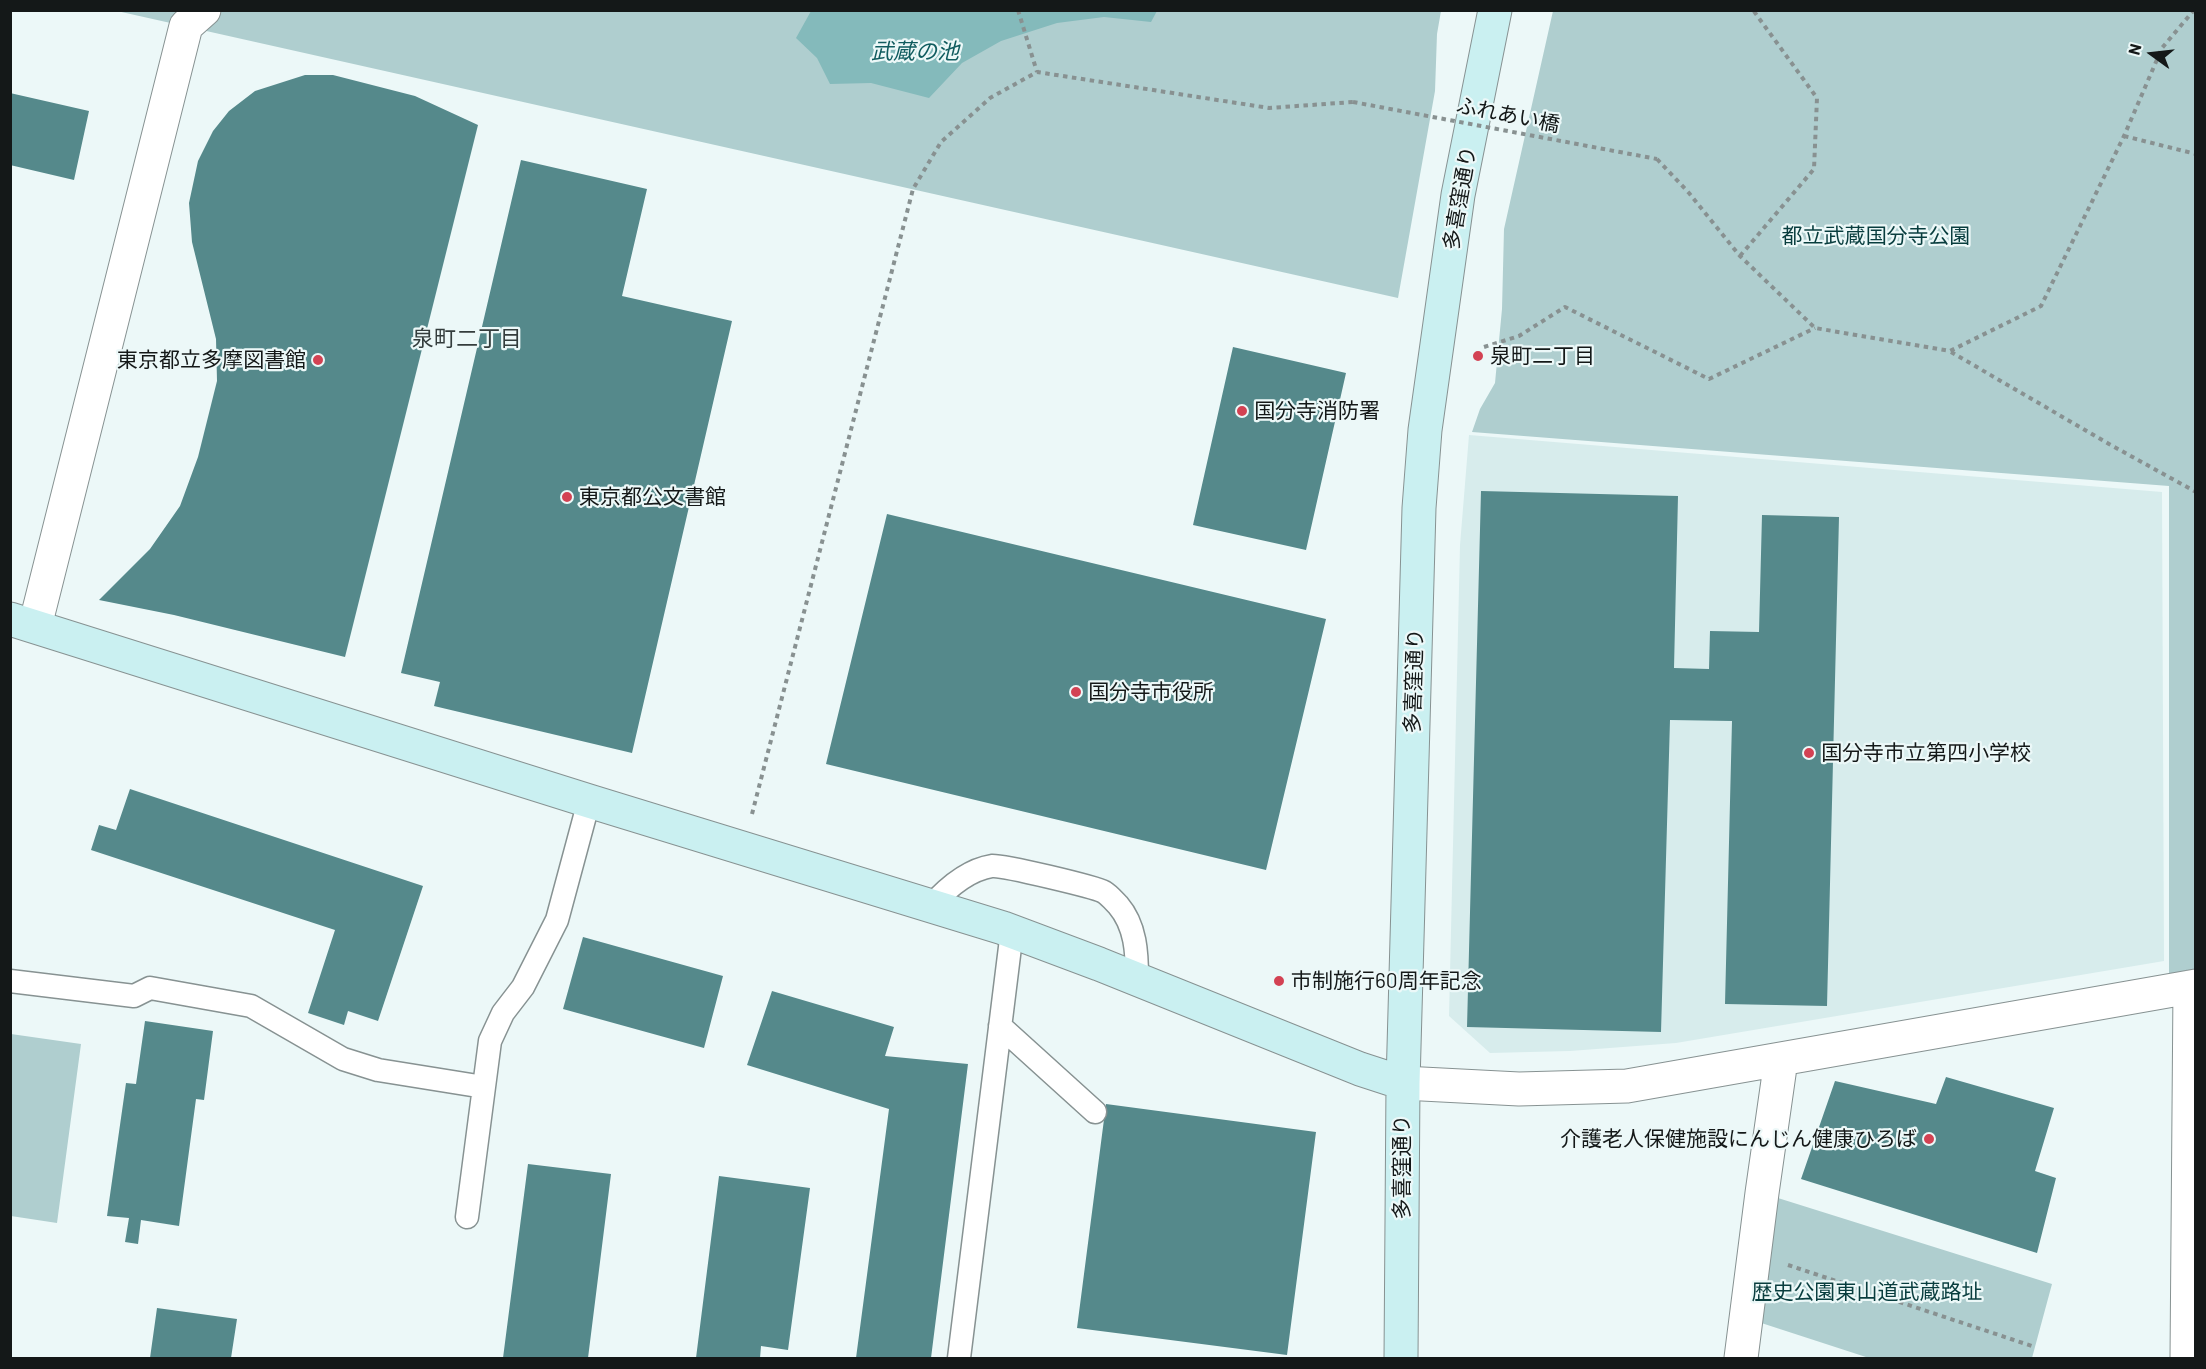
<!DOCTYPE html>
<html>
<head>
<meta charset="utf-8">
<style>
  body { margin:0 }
  #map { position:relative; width:2206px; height:1369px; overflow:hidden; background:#ecf8f8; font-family:Barlow,sans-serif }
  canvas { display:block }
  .frame { position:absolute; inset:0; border:12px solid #141818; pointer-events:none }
  .north { position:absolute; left:2122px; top:24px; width:60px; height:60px; -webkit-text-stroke:4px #ecf8f8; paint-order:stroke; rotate:285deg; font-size:16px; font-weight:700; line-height:24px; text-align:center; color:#141818 }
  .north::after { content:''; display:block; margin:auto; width:21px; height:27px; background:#141818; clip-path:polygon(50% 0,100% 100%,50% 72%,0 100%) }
</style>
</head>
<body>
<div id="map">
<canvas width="2206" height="1369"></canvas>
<div class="frame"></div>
<div class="north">N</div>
</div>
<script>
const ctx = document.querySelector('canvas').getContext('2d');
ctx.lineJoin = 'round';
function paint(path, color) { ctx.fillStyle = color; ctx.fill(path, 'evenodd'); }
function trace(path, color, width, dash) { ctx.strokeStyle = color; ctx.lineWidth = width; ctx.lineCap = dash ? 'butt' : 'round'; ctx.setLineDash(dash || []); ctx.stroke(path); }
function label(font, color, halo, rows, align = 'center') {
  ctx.font = font + ' Barlow,"Noto Sans JP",sans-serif'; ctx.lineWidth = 4.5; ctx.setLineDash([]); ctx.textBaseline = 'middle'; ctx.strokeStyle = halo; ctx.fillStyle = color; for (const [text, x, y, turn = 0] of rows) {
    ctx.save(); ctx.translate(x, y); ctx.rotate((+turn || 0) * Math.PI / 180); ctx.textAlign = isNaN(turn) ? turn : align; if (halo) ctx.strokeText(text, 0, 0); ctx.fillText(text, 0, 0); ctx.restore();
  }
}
paint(new Path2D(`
  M1469,435L2162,492L2164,961L1676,1043L1570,1051L1490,1053L1449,1016L1460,545Z`), '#d7ecec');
paint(new Path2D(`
  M117,11H1441L1437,34L1435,91L1398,298Z
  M1553,11H2195V986L2169,990V486L1472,432L1480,409L1495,383L1502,309L1504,229Z
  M11,1034L81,1044L57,1223L11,1216Z
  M1762,1193L2052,1284L2032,1358H1869L1746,1318Z`), '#afcecf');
paint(new Path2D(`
  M811,11V10L1157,11L1151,22L1104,17L1057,23L1001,41L962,63L929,98L871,83L830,84L817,58L796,38Z`), '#84babb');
paint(new Path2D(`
  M305,75H333L415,96L478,125L345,657L174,615L99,600L150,549L180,506L198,457L217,381L216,339L192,242L189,203L198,161L213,131L229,111L255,91Z
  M10,93L89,111L74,180L10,165Z
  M521,160L647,189L622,296L732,321L632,753L434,706L440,682L401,673Z
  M1233,347L1346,373L1306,550L1193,525Z
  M1481,491L1678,496L1674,668L1709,669L1710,631L1759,632L1762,515L1839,517L1827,1006L1725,1004L1732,721L1670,720L1661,1032L1467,1027Z
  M887,514L1326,619L1266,870L826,764Z
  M130,789L423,886L378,1021L348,1011L344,1025L308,1013L335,930L91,850L99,825L116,830Z
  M583,937L723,976L704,1048L563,1009Z
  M772,991L894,1027L885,1056L968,1064L931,1358H856L889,1109L747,1065Z
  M145,1021L213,1031L204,1100L196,1099L179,1226L141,1220L138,1244L125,1242L129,1218L107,1216L126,1083L136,1084Z
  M1946,1077L2054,1108L2035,1171L2056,1178L2037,1253L1801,1179L1835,1081L1936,1104Z
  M1106,1104L1316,1132L1287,1355L1077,1328Z
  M528,1164L611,1174L588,1358H503Z
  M719,1176L810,1188L788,1350L761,1346L760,1358H696Z
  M157,1308L237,1319L231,1358H150Z`), '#55898b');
const lane = new Path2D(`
  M931,906C947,888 967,870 992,866C1003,865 1095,887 1104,892C1109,895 1114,901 1118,905C1136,926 1137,953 1137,979
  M10,981L134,996L150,988L251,1006L343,1059L378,1070L484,1087
  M1000,1026L1095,1112
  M467,1217L490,1041L503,1013L523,987L557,920L589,801
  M959,1358L1012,931`);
const street = new Path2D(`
  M35,626L186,26L204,10
  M1403,1083L1519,1089L1627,1086L2196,986
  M1741,1358L1762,1193L1781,1060
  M2187,1358L2190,987`);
const secondary = new Path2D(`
  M10,619L589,801L1003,928L1099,964L1360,1069L1403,1083
  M1401,1358L1403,1083L1419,508L1425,430L1458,195L1495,10`);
trace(lane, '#879292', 25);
trace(street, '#879292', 35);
trace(secondary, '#879292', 35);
trace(new Path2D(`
  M1018,10L1037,72
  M2124,136L2196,154
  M1657,159L1689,193L1740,256L1815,328L1950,351L2041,306L2124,136L2162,48L2194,10
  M1740,256L1814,169L1817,98L1753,10
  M1484,347L1519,336L1565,307L1709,379L1815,328
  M1951,352L2109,444L2196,492
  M752,814L913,189L941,142L990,98L1037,72L1269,108L1353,102
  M1788,1265L2035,1347`), '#889191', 4, [4.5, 4.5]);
trace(lane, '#fff', 22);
trace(street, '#fff', 33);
trace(secondary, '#caf0f1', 33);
trace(new Path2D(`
  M1353,102L1657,159`), '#889191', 4, [4.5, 4.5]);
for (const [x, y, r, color] of [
  [1478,356,6,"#d34253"],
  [318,360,6,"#d34253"],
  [1242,411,6,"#d34253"],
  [567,497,6,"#d34253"],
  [1076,692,6,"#d34253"],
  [1809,753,6,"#d34253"],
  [1279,981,6,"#d34253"],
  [1929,1139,6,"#d34253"]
]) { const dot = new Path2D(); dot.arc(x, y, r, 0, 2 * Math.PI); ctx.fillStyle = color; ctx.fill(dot); trace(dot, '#ecf8f8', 2); }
label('21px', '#141818', '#ecf8f8', [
  ["ふれあい橋",1508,115,11],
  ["多喜窪通り",1460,198,-80],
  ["多喜窪通り",1414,681,-88],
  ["多喜窪通り",1402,1167,-90]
]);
label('21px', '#083d3e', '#ecf8f8', [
  ["都立武蔵国分寺公園",1876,236],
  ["歴史公園東山道武蔵路址",1867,1292]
]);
label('21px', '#141818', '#ecf8f8', [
  ["泉町二丁目",1490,356],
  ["東京都立多摩図書館",306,360,"right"],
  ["国分寺消防署",1254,411],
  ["東京都公文書館",579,497],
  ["国分寺市役所",1088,692],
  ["国分寺市立第四小学校",1821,753],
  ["市制施行60周年記念",1291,981],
  ["介護老人保健施設にんじん健康ひろば",1917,1139,"right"]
], 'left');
label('italic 22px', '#105c5f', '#ecf8f8', [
  ["武蔵の池",915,52]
]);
label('22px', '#343d3d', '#ecf8f8', [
  ["泉町二丁目",467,339]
]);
</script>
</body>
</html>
